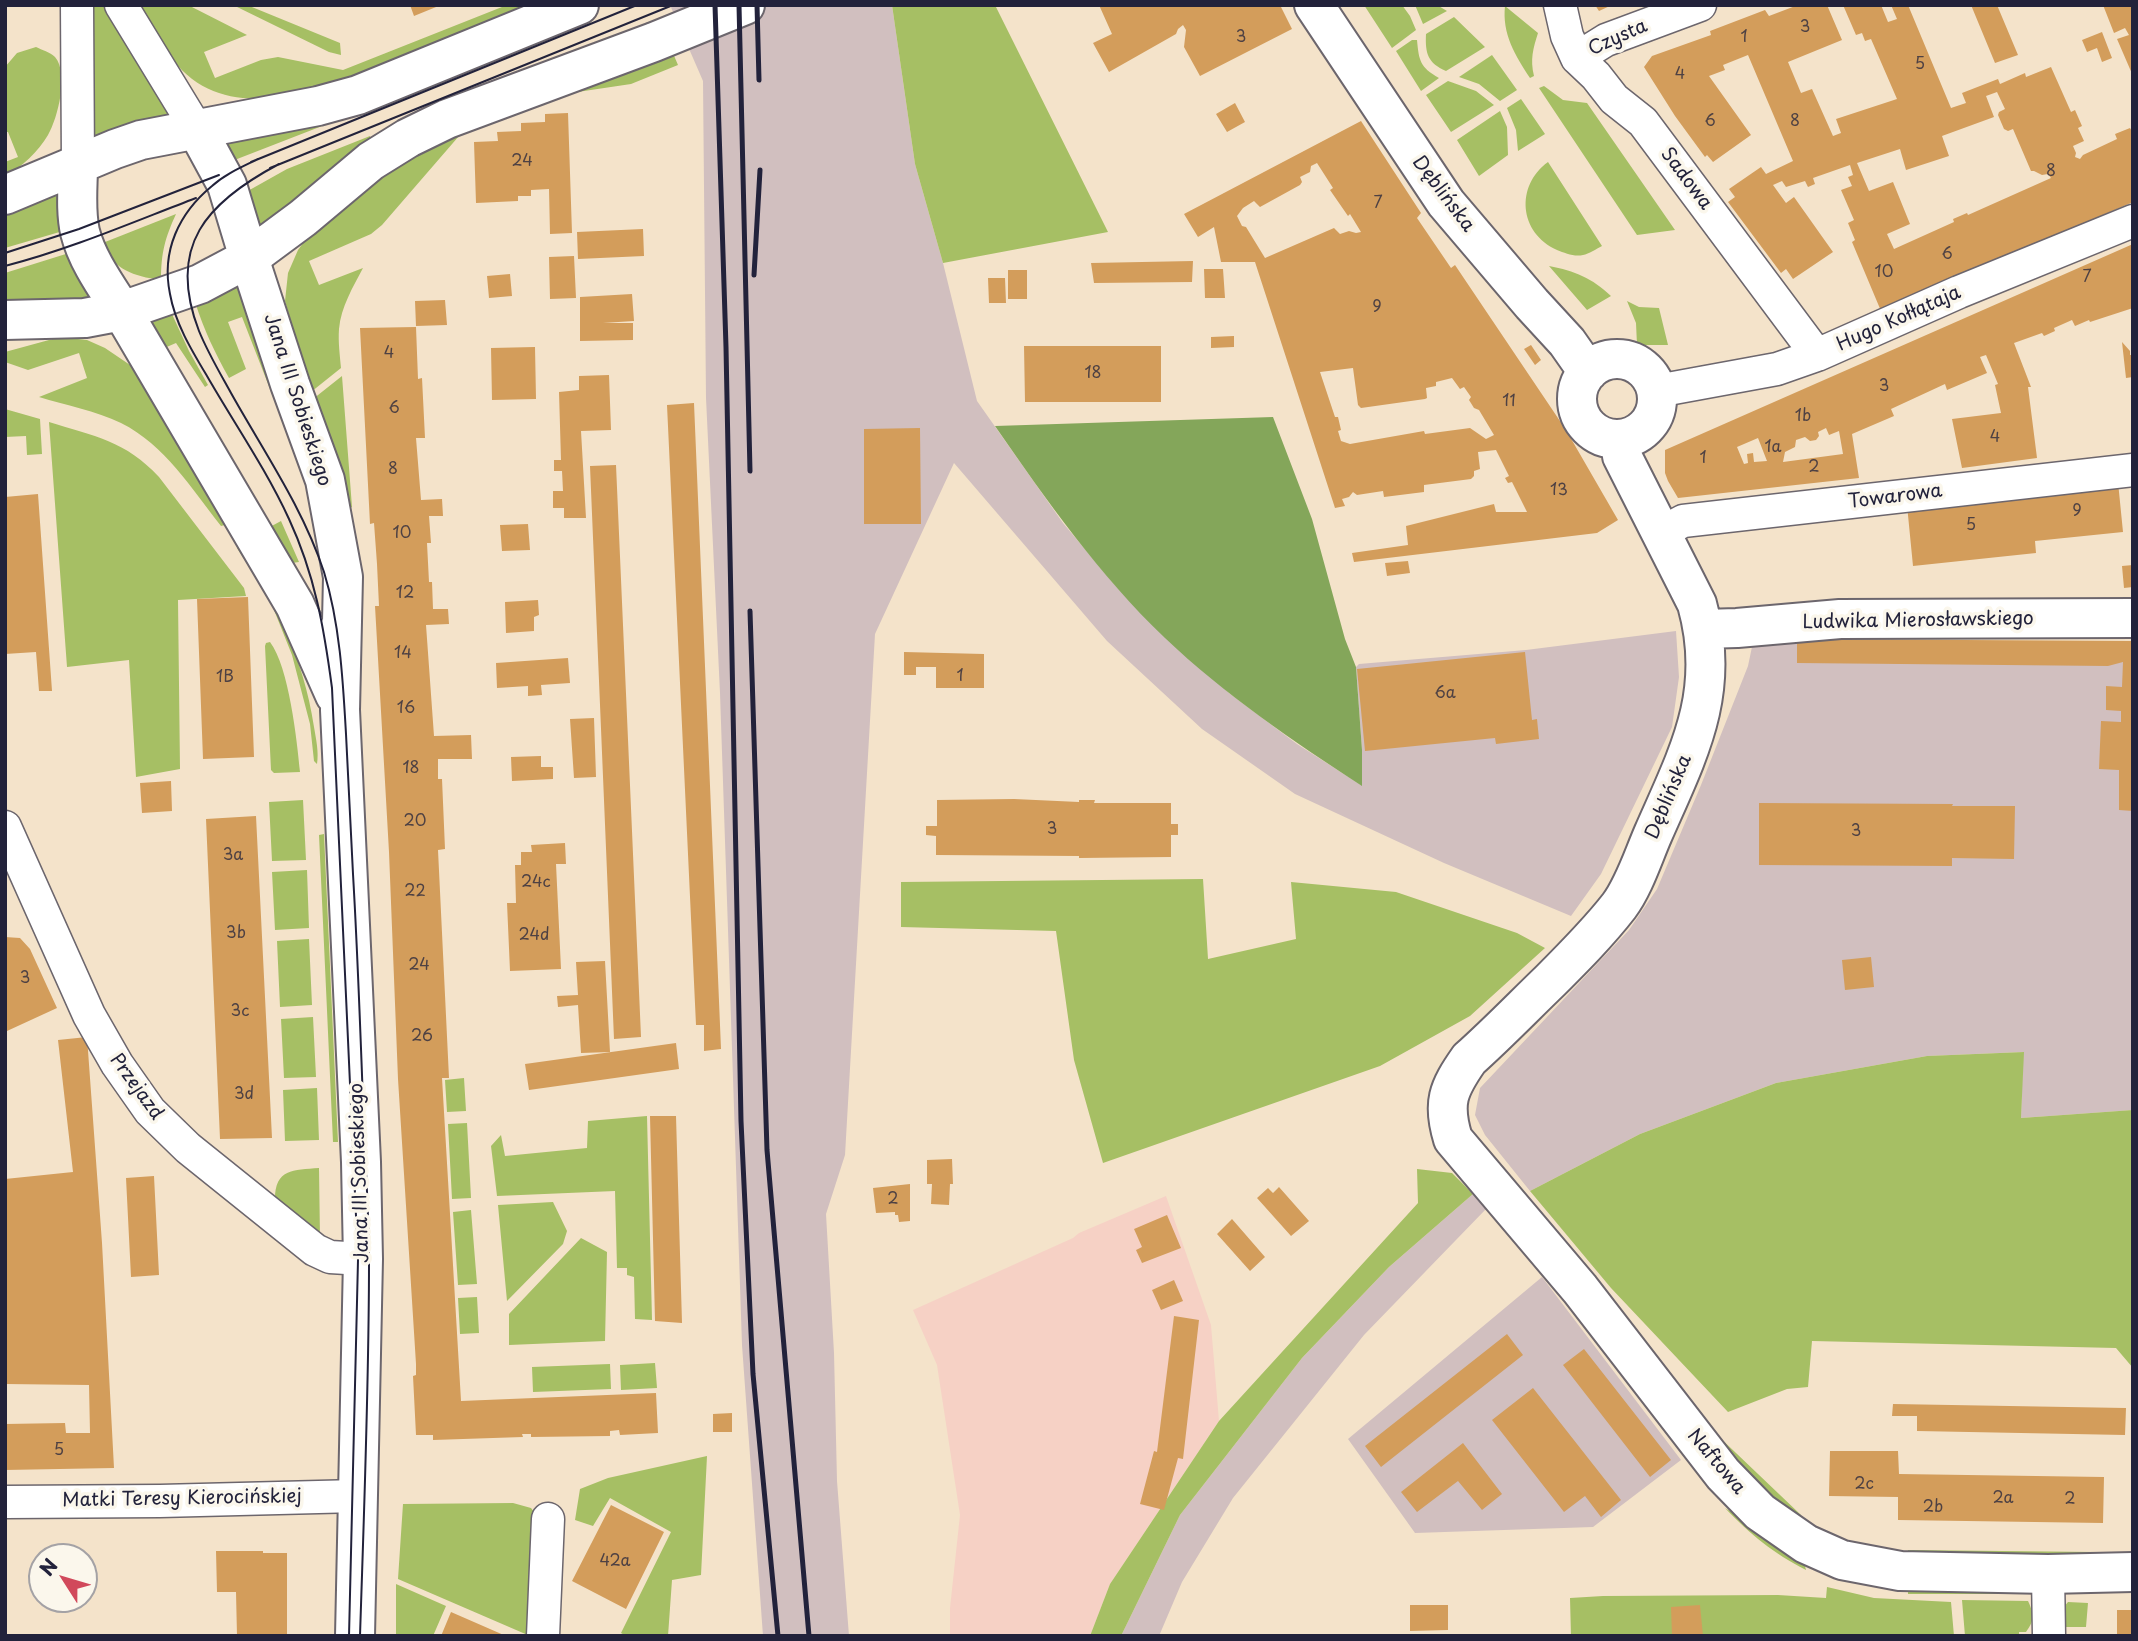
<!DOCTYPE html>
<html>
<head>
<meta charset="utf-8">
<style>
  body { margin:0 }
  #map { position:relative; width:2138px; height:1641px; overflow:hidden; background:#f4e3ca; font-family:"Playpen Sans",sans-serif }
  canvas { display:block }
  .frame { position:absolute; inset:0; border:7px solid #22223b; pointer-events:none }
  .north { position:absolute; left:28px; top:1543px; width:70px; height:70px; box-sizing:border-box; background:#fbf7ec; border:2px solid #a4a2a5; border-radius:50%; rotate:307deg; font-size:19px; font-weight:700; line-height:28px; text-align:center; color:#22223b }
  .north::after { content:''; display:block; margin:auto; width:24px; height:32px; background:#d1495b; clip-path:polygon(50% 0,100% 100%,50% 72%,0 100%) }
</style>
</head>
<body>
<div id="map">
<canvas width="2138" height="1641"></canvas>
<div class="frame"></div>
<div class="north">N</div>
</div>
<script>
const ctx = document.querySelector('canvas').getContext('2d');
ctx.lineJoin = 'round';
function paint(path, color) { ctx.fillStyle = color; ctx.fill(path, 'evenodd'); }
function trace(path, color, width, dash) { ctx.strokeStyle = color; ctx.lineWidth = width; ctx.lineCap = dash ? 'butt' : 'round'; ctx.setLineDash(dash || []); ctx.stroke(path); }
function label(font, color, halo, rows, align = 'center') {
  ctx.font = font + ' "Playpen Sans",sans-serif'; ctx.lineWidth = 7; ctx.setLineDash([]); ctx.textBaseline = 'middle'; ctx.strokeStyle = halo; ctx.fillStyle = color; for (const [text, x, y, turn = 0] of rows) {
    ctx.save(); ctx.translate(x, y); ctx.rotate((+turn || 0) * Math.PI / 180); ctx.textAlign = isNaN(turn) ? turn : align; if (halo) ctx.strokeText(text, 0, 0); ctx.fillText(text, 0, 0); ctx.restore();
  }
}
paint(new Path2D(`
  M1166,1196L1211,1325L1219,1421L1110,1584L1090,1636H950V1608L960,1515L937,1365L913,1310L1073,1238L1079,1233Z`), '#f6d1c5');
paint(new Path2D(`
  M670,5H892L915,164L943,263L977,401L1063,523L1115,585L1229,693L1297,744L1361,785L1362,750L1356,667L1359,664L1526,650L1676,631L1679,677L1672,727L1601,874L1571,916L1444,863L1295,794L1202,729L1107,641L954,463L875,634L845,1155L826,1214L834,1353L837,1481L849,1636H763L742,1345L720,693L706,398L703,81Z
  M1753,642H2133V1110L2021,1118L2023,1052L1927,1056L1776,1083L1640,1134L1530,1191L1485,1135L1475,1115L1480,1088L1629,930L1657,889L1701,785L1748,666Z
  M1473,1194L1486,1209L1364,1335L1233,1498L1182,1582L1159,1636H1121L1180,1515L1302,1358L1389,1267Z
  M1542,1277L1681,1460L1593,1527L1415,1533L1348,1439Z`), '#d1bfbf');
paint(new Path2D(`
  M90,5H105L169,113L167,119L96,139L92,136Z
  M141,5H188L247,35L204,52L215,78L261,60L278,57L343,70L507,5H534L347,80C283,100 212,118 168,53C158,38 150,21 141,5Z
  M233,5H247L340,43L341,55L329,52Z
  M892,5H995L1108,232L943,263L915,164Z
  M1364,5H1402L1410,16L1416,30L1392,48Z
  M1415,5H1437L1447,11L1423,24Z
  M1505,6L1538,33C1533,49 1530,59 1534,76L1530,78C1515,55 1502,34 1505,6Z
  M1454,17L1485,47L1446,71C1428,63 1425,54 1426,34Z
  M1412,40H1417C1419,61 1420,67 1439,78L1421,91L1396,51Z
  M36,47C42,50 50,52 55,57C69,73 58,118 48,135C38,152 22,167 5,176V162L18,157L8,132H5V67L17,53Z
  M672,51L678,65L631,84L564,94Z
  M1492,55L1517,90L1500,101L1479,84L1459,77Z
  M1448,81L1476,91L1494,105L1451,132L1426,95Z
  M1544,86L1563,100L1587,103L1675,230L1637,235L1539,88Z
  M1521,99L1545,134L1518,151L1516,130L1507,108Z
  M1500,111L1507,127L1508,155L1479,176L1457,140Z
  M335,121L232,161L225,140Z
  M370,136L371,140L261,230L246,192L287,169Z
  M459,136L382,225L371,234L309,261L319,285L363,268C353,287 341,307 339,329C338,342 340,356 341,368L311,392L285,301L288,273L298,250L309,235L363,184L443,141Z
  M1548,162L1602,246C1596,249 1589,254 1583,255C1574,257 1565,253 1557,250C1519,233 1515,186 1548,162Z
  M60,191L63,231L5,248V211Z
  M176,214C165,238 161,253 161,280C132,276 116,270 100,244Z
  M69,253L93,300L5,303V273Z
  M1549,266C1575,271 1592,278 1611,296L1587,310Z
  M237,283L243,286L295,442L291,443L242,317L228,322L246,369L229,378C215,353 204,330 195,302Z
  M1627,301L1639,307L1659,308L1668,345H1637L1636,323Z
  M171,312L189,351L208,385L205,387L176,343L162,349L148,320Z
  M60,337L87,340L105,348L133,367L227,523L225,525L221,526C191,488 165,445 121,423C96,411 65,405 39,397L87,378L79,353L28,370L5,362V352Z
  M342,376L352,507L345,511L313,399Z
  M5,409L40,419L42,454L27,455L26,436L5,437Z
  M49,422C94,436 126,441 159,477L244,588L246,596L178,600L180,769L136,777L129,660L67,667Z
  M281,521L299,562L292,563L268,528Z
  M235,532C271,593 304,657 314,727C316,739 319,752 317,764L314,761L310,724L292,655L270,600L237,548Z
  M270,642C289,667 297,740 300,772L274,773L271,770L265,646L266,643Z
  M303,800L306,860L272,861L269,802Z
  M324,834L338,1142H333L319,835Z
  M307,870L309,928L275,930L272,872Z
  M1203,879L1208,959L1296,939L1291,882L1396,892L1517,933L1545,948L1470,1016L1380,1066L1103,1163L1074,1060L1056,931L901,927V882Z
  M309,939L312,1005L280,1007L277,941Z
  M313,1017L316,1077L284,1078L281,1019Z
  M2024,1052L2021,1118L2133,1110V1368L2116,1348L1812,1341L1808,1387L1787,1389L1728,1412L1611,1288L1530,1191L1640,1134L1776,1083L1927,1056Z
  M464,1078L466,1111L447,1112L445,1080Z
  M317,1088L319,1140L285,1141L283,1090Z
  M647,1116L652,1320L635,1319L634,1277L627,1275V1268H617L615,1191L497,1196L491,1146L501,1135L505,1156L587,1148L588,1121Z
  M467,1123L471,1198L452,1199L448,1124Z
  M319,1168L320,1239L275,1199C275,1169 293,1170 319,1168Z
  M1417,1169L1452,1173L1473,1194L1389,1267L1302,1358L1180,1515L1121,1636H1090L1110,1584L1219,1421L1418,1203Z
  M553,1202L567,1231L563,1244L507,1301L498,1205Z
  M471,1210L477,1284L458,1285L453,1212Z
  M581,1238L607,1252L605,1341L509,1345V1314Z
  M477,1297L479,1333L460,1334L458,1298Z
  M655,1363L657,1388L621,1390L620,1365Z
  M610,1364L611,1389L533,1392L532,1367Z
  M1693,1412L1801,1515L1794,1520L1777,1509Z
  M707,1456L701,1575L672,1580L668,1636H626L621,1633L671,1532L610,1498L593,1526L575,1520L580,1489L608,1478Z
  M513,1503L531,1508L541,1521L530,1636L398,1579L403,1504Z
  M1725,1508L1803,1558L1806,1570C1773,1553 1751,1535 1725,1508Z
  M1908,1550L2096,1552L2083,1560L1907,1558Z
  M396,1584L446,1606L433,1636H396Z
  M1827,1587L1874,1598L1951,1602L1954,1636H1571L1570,1598L1603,1596L1778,1595L1826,1598Z
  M1908,1587L2015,1590L2021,1594H1908Z
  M1962,1600L2028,1601C2034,1614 2035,1620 2026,1632H2019V1636H1965Z
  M2068,1602L2088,1603L2086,1627H2063V1608Z`), '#a6bf64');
paint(new Path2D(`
  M1273,417L1312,519L1345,639L1356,667L1362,750V786C1293,741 1225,695 1165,638C1099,575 1047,501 995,426Z`), '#84a65a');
paint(new Path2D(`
  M410,5H441L414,16Z
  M1099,5H1280L1292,29L1200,76L1184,47L1186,30L1183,25L1178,29L1176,34L1109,72L1093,43L1112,34Z
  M1595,5H1612L1599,11Z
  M1798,5H1827L1842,40L1788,62L1801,93L1812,89L1833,136L1841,133L1836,119L1897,99L1871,39L1865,41L1862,33L1856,35L1843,5H1881L1888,22L1897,19L1891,5H1908L1951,108L1966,103L1962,93L1998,79L2000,84L2025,73L2026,77L2051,67L2071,112L2075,110L2082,126L2078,128L2084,141L2073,146L2076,153L2075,157L2080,159L2083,155L2117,139L2115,134L2130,128L2133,133V202L1881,311L1852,242L1855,240L1848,223L1854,220L1841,190L1852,186L1848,177L1853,175L1850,165L1813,178L1815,184L1808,187L1805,181L1786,187L1782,181L1773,185L1786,203L1794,197L1833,252L1793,279L1786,269L1781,273L1728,202L1735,197L1729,189L1761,167L1766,174L1793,161L1748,55L1723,65L1725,70L1709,76L1751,135L1713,162L1707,155L1705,157L1675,116L1644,67L1652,56L1711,35L1710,31L1765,10L1769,16ZM1997,92L2005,109L1999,112L1998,115L2004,129L2008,131L2013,129L2031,171H2034L2042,175L2048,174L2051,178L1968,215L1967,213L1953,219L1954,222L1894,249L1887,234L1910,224L1893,182L1869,191L1857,163L1900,149L1906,170L1949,156L1942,136L1994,117L1986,96Z
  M1971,5H1997L2018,55L1995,63Z
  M2103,5H2133V76L2117,39L2129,35L2125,28L2114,33Z
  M2102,32L2112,58L2102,62L2097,48L2087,52L2082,40Z
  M1235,103L1245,122L1227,132L1216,114Z
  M568,113L572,233L550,234L549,189L531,190V196H518V201L476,203L474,142L498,141L497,132L521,131V123L545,122V114Z
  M1361,121L1421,213L1417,218L1451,268L1455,265L1566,430L1618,520L1597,533L1354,562L1352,553L1408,545L1406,526L1494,504L1496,512H1527L1512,482L1508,483L1505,478L1509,476L1496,450L1478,452L1480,469L1474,471V476L1471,479L1424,485V492L1384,497L1383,491L1357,495L1353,492L1349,497L1342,499L1345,506L1335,508L1255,262H1221L1214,227L1198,237L1184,214ZM1317,163L1333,188L1330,190L1348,216L1350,214L1361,232L1356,233L1349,231L1340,234L1334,228L1265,258L1246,227L1242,226L1237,216L1243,208L1254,201L1260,207L1300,185L1302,182L1300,177L1310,172L1311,166ZM1353,368L1358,405L1361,408L1425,399L1427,398L1426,388L1436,386V382L1452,378L1460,389L1464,387L1471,397L1469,400L1474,408L1479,410L1494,435L1486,439L1470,428L1425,434L1424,431L1350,444L1341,441L1338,431L1341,430L1338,417H1335L1320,372Z
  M643,229L644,256L578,259L577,232Z
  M2133,244V308L2090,322L2089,320L2075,326L2072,320L2054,328L2055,331L2044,336L2042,333L2014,343L2031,387H2028L2037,458L1962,468L1952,419L2001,413L1995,385L1998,384L1986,355L1980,357L1987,373L1947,390L1945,384L1891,409L1894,416L1852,434L1859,478L1678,498L1668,481L1665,473V450ZM1826,428L1829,435L1839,431L1843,454L1783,462L1785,452L1795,447L1796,440L1805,437L1810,441L1816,440L1819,436L1818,432ZM1758,438L1767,461L1754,462L1753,453L1747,454L1748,463L1744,464L1737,447Z
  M574,256L576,298L550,299L549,257Z
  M1193,261L1192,282L1094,283L1091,263Z
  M1204,269H1223L1225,298H1205Z
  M1008,270H1027V299H1008Z
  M510,274L512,296L489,298L487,276Z
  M988,278H1005L1006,303H989Z
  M632,294L634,321L603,323H633V340L580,341V297Z
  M445,300L447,325L416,326L415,301Z
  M416,327L418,379L422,378L425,438H416L421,500L442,499L443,516H429L431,543H427L429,582H432L433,609H448L449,624L426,625L434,736L471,735L472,759H438V779H442L445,849L438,850L449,1078H442L461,1401L656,1393L658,1433L620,1435L619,1430L610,1431V1436L531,1437V1434H522L523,1437L433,1440V1435H416L413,1376L416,1375V1364L398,1079L389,852L375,606H379L377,564L374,523L370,524L360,328Z
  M1234,336V347L1211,348V337Z
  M2122,342L2130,351V355H2133V377L2126,378Z
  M1531,345L1541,360L1535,365L1524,349Z
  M1024,346H1161V402H1025Z
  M535,347L536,399L492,400L491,348Z
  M609,375L611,430L581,431L586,518H564V508H553V491H563L562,471H554V460H561L559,392L579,390V376Z
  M694,403L721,1049L704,1051V1025H696L667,405Z
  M920,428L921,524H864V429Z
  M616,465L641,1037L614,1039L590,466Z
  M2118,482L2123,532L2035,541L2036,553L1913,566L1907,505L1911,511L1969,505V500Z
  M38,494L52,691H39L36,652L5,654V497Z
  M528,524L530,550L502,551L500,525Z
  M1408,561L1410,573L1387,576L1385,563Z
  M2133,565V587L2124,588L2122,566Z
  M248,597L254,757L203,759L197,599Z
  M538,600L539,615L534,617V631L506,633L505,602Z
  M1797,639L2133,641V811L2119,810V770L2099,769L2101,721L2121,722V711L2106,710V686L2122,687L2123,662L2108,666L1797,663Z
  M904,652L984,654V688H936V667H916V675H904Z
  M1525,652L1532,720L1537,719L1539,739L1496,744L1495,738L1365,751L1357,669Z
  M568,658L570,683L541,685L542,695L528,696V686L497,688L496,663Z
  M594,718L596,777L574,778L570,719Z
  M541,756V767H553V779L512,781L511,757Z
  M171,781L172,811L142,813L140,783Z
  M1014,799L1079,802V800H1095L1094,803H1171V824H1178V835H1171V857L1079,858V856L936,855V836L926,835V826H937V800Z
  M1759,803L1953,804L1952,806H2015L2014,859L1952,858V866L1759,865Z
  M256,816L272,1138L220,1139L206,819Z
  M565,843L566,864H556L561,969L510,971L507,903H516L515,865H521V852H532L531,845Z
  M5,937L20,938L30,949L57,1008L7,1031Z
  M1871,957L1874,987L1845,990L1842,960Z
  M605,961L610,1052L581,1053L578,1005L558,1007L557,996L578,995L576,962Z
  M87,1037L102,1243L114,1468L5,1470V1424L65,1423L66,1433H90L89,1385L5,1384V1179L73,1172L58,1040Z
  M676,1043L679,1069L529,1090L525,1064Z
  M650,1116H676L682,1323L655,1321Z
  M952,1159L953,1184H950L949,1205L931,1204L932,1184H927V1160Z
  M154,1176L159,1275L131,1277L126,1178Z
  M910,1184V1221L899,1222L898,1215H895V1212L876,1213L873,1188Z
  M1279,1187L1309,1221L1291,1236L1257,1198L1268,1188L1273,1193Z
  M1167,1215L1181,1248L1142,1263L1136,1250L1142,1247L1134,1229Z
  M1232,1219L1265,1257L1250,1271L1217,1234Z
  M1174,1280L1183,1301L1161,1310L1152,1290Z
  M1174,1316L1199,1320L1183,1459L1178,1458L1164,1510L1140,1504L1154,1451L1157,1452Z
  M1507,1334L1523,1355L1381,1467L1365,1446Z
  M1584,1349L1671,1460L1650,1477L1563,1365Z
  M1533,1388L1621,1500L1601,1517L1585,1496L1564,1512L1492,1420Z
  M1893,1404L2126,1408L2125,1435L1917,1431V1416H1892Z
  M732,1413V1432H713V1414Z
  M1463,1443L1502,1494L1482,1510L1458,1481L1417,1512L1401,1492Z
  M1830,1451H1898L1899,1474L2104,1477L2103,1523L1898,1520V1497L1829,1496Z
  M611,1505L664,1532L626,1609L572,1581Z
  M216,1551H263V1553H287V1636H237L236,1592H217Z
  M1410,1605H1448V1630L1410,1631Z
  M1700,1605L1703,1636H1672L1671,1607Z
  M2117,1610H2133V1636H2117Z
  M451,1612L506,1636H441Z`), '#d39d5b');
const minor = new Path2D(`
  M77,5L78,165
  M121,5L196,128
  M1560,5L1567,36L1577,58L1596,76L1614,99L1643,122L1817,355
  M1577,58L1606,40L1700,5
  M1657,391L1777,369L1817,355L1959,292L2133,221
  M1661,533L1683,521L2133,470
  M5,827L89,1015L117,1064L150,1111L188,1148L315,1250L330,1257L363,1259
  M5,1502L160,1501L358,1496
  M2048,1574L2049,1636
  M543,1636L548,1519`);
const tertiary = new Path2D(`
  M1314,5L1446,203L1532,304L1567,342L1588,372
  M249,258L290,384L325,480L343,577L340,710L361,1162L363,1259L355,1636
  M122,311L295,605L335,695
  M1577 399a40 40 0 1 1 80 0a40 40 0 1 1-80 0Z
  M1620,439L1622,456L1697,604C1722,693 1688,754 1653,834C1643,857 1634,886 1619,906C1598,933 1574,957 1550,981C1523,1007 1497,1034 1469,1059C1448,1089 1442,1103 1453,1139L1580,1289L1723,1474L1760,1512L1806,1544L1842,1560L1900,1571L2048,1574L2133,1572
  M1704,629L1737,628L1840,619L2133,618`);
const secondary = new Path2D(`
  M196,128L227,185L249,258
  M78,165C78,186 75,210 80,232C87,260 106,286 122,311
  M5,195L115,149L141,140L318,106L358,95L579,5
  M5,320L85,318L122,311L200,284L249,258L303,218L371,161L408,138L447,119L654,42L745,5`);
trace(minor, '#6c666d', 35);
trace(tertiary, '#6c666d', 42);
trace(secondary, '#6c666d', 42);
trace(minor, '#fff', 32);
trace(tertiary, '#fff', 38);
trace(secondary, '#fff', 38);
trace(new Path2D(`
  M258,159C242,167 225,174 212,186C179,213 161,251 170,294C175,323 192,351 207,376C234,423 266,469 289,519C315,575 324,628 332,688L358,1260L349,1636
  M251,162L637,5
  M279,164C207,202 166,246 199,331C208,353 220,373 231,393C264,452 303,508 324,572C340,624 343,681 346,734C348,781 351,827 353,874C358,959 361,1045 364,1130C366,1174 369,1218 369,1262C369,1387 364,1511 360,1636
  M270,168L673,5
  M5,253L79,229L219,175
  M5,266C71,249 133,222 196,198`), '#22223b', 2);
trace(new Path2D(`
  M715,5L726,347L741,1121L753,1374L778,1636
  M739,5L750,471
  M757,5L759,80
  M754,275L760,170
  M750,611L767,1150L809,1636`), '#22223b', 5);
label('16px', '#4e4143', null, [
  ["3",1805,28],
  ["3",1241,38],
  ["1",1744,38],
  ["5",1920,65],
  ["4",1680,75],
  ["6",1710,122],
  ["8",1795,122],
  ["24",522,162],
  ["8",2051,172],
  ["7",1378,204],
  ["6",1947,255],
  ["10",1884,273],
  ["7",2087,278],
  ["9",1377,308],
  ["4",389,354],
  ["18",1093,374],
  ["3",1884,387],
  ["11",1509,402],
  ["6",394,409],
  ["1b",1803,417],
  ["4",1995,438],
  ["1a",1773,448],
  ["1",1703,459],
  ["2",1814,468],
  ["8",393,470],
  ["13",1559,491],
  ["9",2077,512],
  ["5",1971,526],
  ["10",402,534],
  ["12",405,594],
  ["14",403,654],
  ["1",960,677],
  ["1B",225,678],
  ["6a",1445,694],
  ["16",406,709],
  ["18",411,769],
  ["20",415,822],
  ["3",1052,830],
  ["3",1856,832],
  ["3a",233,856],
  ["24c",536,883],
  ["22",415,892],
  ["3b",236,934],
  ["24d",534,936],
  ["24",419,966],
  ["3",25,979],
  ["3c",240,1012],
  ["26",422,1037],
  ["3d",244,1095],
  ["2",893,1200],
  ["5",59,1451],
  ["2c",1864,1485],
  ["2a",2003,1499],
  ["2",2070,1500],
  ["2b",1933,1508],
  ["42a",615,1562]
]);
label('19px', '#22223b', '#fbf7ec', [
  ["Czysta",1618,38,-24],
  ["Sadowa",1686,179,53],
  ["Dęblińska",1443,194,53],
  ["Hugo Kołłątaja",1899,319,-24],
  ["Jana III Sobieskiego",297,400,72],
  ["Towarowa",1895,497,-7],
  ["Ludwika Mierosławskiego",1918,621,-1],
  ["Dęblińska",1669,797,-67],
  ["Przejazd",136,1087,54],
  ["Jana III Sobieskiego",360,1173,-92],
  ["Naftowa",1716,1462,50],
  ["Matki Teresy Kierocińskiej",182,1499,-1]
]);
</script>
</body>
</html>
